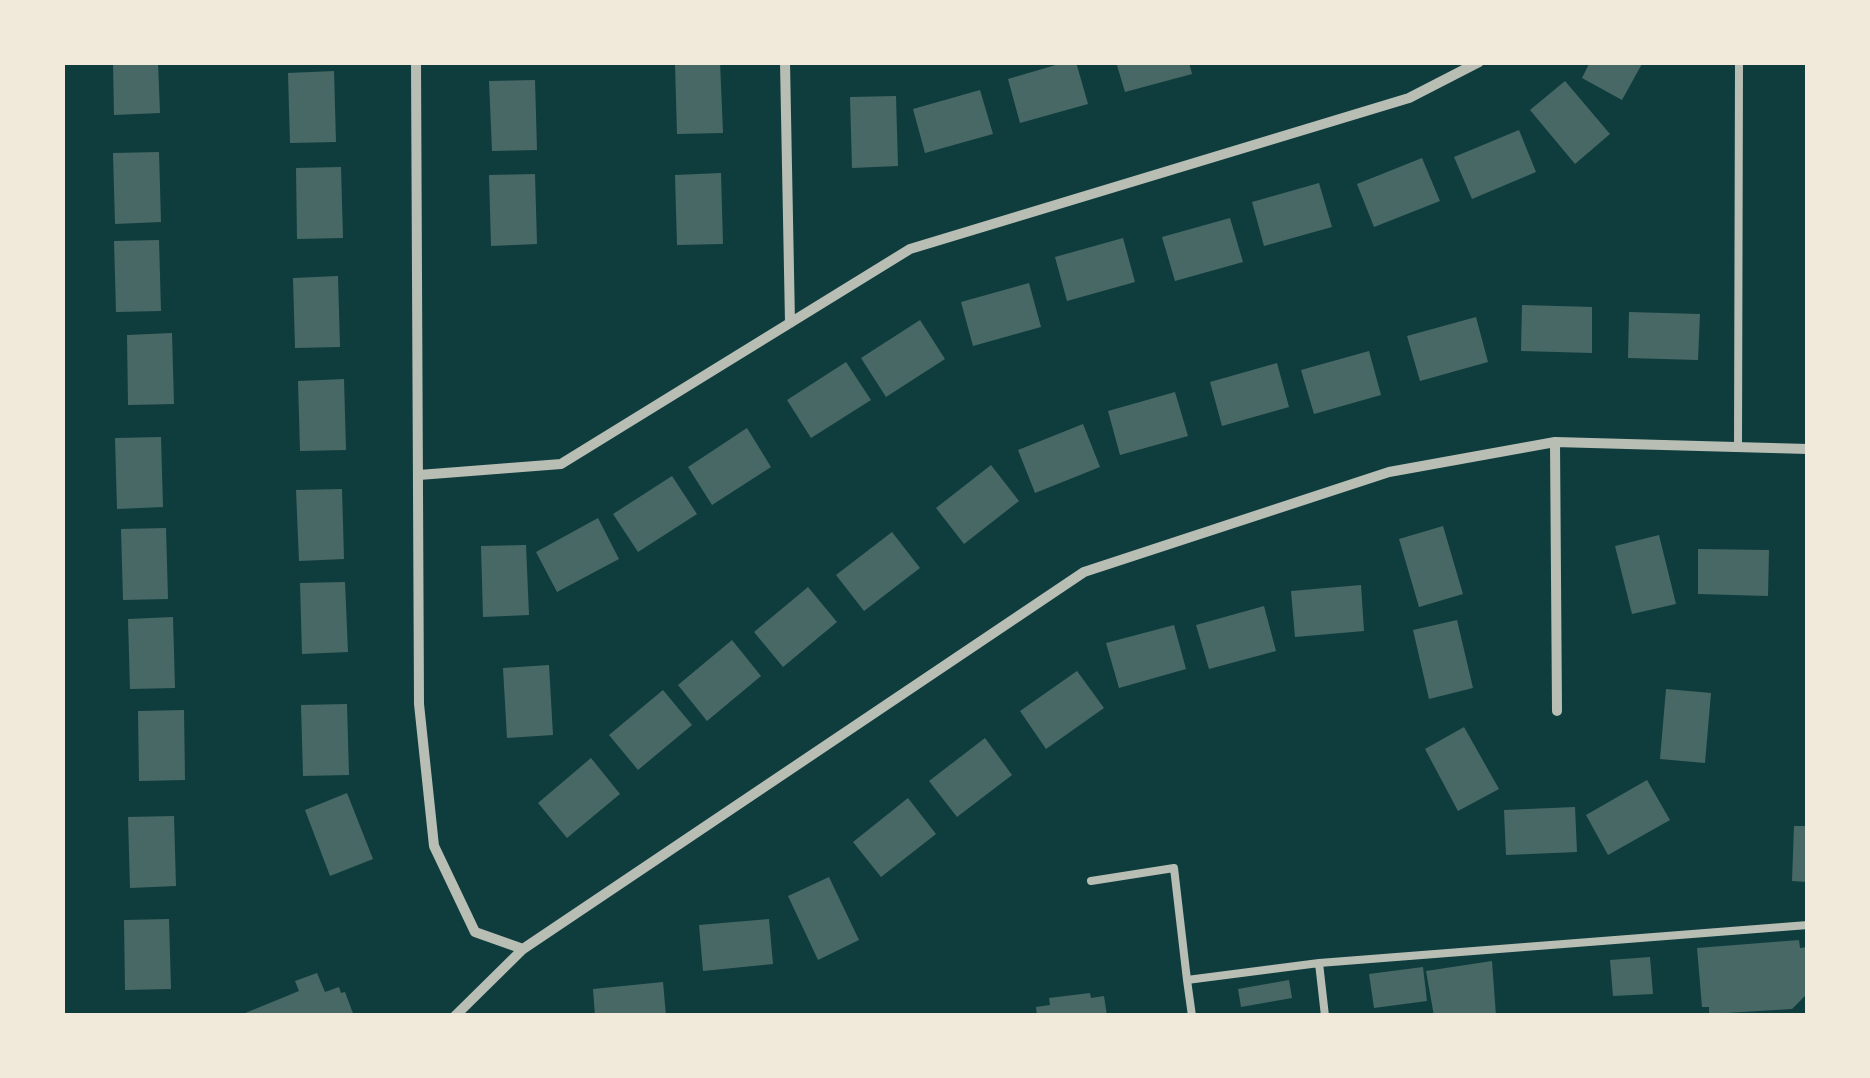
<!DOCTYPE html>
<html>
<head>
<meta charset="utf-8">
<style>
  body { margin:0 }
  #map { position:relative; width:1870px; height:1078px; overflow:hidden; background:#0f3d3e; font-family:"Source Sans 3",sans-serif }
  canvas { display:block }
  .frame { position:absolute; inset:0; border:65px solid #f1e9da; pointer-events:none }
</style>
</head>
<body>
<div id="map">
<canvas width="1870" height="1078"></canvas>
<div class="frame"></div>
</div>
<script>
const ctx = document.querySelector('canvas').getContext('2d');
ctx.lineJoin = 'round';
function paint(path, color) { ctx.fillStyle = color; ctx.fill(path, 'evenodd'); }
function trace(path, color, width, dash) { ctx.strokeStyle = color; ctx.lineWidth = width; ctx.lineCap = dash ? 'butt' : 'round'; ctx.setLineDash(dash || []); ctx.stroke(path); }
paint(new Path2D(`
  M113,62H158L160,113L114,115Z
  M720,62L723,133L677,134L675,64Z
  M1066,62H1076L1088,104L1020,123L1008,79Z
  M1116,62H1189L1192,74L1125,92Z
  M1590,62H1643L1622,100L1582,78Z
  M334,71L336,142L290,143L288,73Z
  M535,80L537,150L492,151L489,81Z
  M1565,81L1610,134L1575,164L1530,110Z
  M980,90L993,134L925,153L913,109Z
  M896,96L898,166L852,168L850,97Z
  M1519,130L1536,172L1472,199L1454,157Z
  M159,152L161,222L115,224L113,153Z
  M1422,158L1440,201L1374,227L1357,184Z
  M341,167L343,238L297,239L296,168Z
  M721,173L723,244L677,245L675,175Z
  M535,174L537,244L491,246L489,175Z
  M1319,183L1332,227L1264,246L1252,202Z
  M1230,218L1243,262L1175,281L1162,237Z
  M1123,238L1135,282L1067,301L1055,257Z
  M159,240L161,311L116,312L114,241Z
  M338,276L340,347L295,348L293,278Z
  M1029,283L1041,327L973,346L961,302Z
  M1522,305L1592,307V353L1521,351Z
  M1629,312L1700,314L1698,360L1628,358Z
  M1476,317L1488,362L1420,381L1407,336Z
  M920,320L945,359L886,397L861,358Z
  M172,333L174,404L128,405L127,335Z
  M1369,351L1381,395L1314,414L1301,370Z
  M846,362L871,400L811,438L787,400Z
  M1277,363L1289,407L1222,426L1210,382Z
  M344,379L346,450L300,451L298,381Z
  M1175,392L1188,436L1120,455L1108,411Z
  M1083,424L1100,467L1035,493L1018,450Z
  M747,428L771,467L712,505L688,467Z
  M161,437L163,507L117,509L115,438Z
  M991,465L1019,501L964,544L936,508Z
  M672,476L697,514L638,552L613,514Z
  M342,489L344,559L299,561L296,490Z
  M598,518L619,559L557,592L536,552Z
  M1443,526L1463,594L1419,607L1399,539Z
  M166,528L168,599L123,600L121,529Z
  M892,532L920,568L864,611L836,575Z
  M1659,535L1676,604L1632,614L1615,546Z
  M526,545L529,615L483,617L481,546Z
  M1698,549L1769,550L1768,596L1698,594Z
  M345,582L348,652L302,654L300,583Z
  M1361,585L1364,631L1295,637L1291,591Z
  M808,587L837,622L783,667L754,632Z
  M1264,606L1276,651L1209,669L1196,625Z
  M173,617L175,688L130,689L128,619Z
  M1457,620L1473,688L1429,699L1413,630Z
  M1174,625L1186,669L1119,688L1106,643Z
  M732,640L761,676L707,721L678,685Z
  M549,665L553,735L507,738L503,668Z
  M1077,671L1104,708L1046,749L1020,711Z
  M1666,689L1711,693L1705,763L1660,759Z
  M663,690L692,725L638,770L609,735Z
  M347,704L349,775L303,776L301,705Z
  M184,710L185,780L139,781L138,711Z
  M1464,727L1499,789L1458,811L1425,749Z
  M985,738L1012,775L957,817L929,781Z
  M591,758L620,794L567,838L538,803Z
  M1647,780L1670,820L1608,855L1586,815Z
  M347,793L373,859L330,876L305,810Z
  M908,798L936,834L881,877L853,842Z
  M1575,807L1577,852L1506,855L1504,810Z
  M174,816L176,886L130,888L128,817Z
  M1794,826H1808V882L1792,881Z
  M829,877L859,940L818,960L788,896Z
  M169,919L171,989L125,990L124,920Z
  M769,919L773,964L703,971L699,925Z
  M1799,940L1800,948L1808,947V993L1792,1009L1709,1014V1007H1702L1697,948Z
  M1650,957L1653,994L1613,996L1610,960Z
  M1492,961L1496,1016H1434L1426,971Z
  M1423,967L1427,1001L1374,1008L1369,974Z
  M317,973L325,992L339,987L341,993L345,992L354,1016H238L299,991L295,981Z
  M1289,980L1292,998L1241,1007L1238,989Z
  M663,982L666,1016H595L593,989Z
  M1090,993L1091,998L1104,996L1107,1016H1037L1036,1007L1050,1005L1049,998Z`), '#486865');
trace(new Path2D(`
  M1738,447L1739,62
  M1091,881L1174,868L1187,980L1319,963L1325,1016
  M1319,963L1808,925
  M1187,980L1192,1016`), '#b8beb3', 8);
trace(new Path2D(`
  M416,62L419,704L434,846L475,932L523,949
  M785,62L790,323
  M1555,442L1557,711
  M419,475L561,464L910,249L1409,98L1479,62
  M455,1016L523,949L1084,572L1389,472L1555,442L1808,449`), '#b8beb3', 10);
</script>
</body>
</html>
